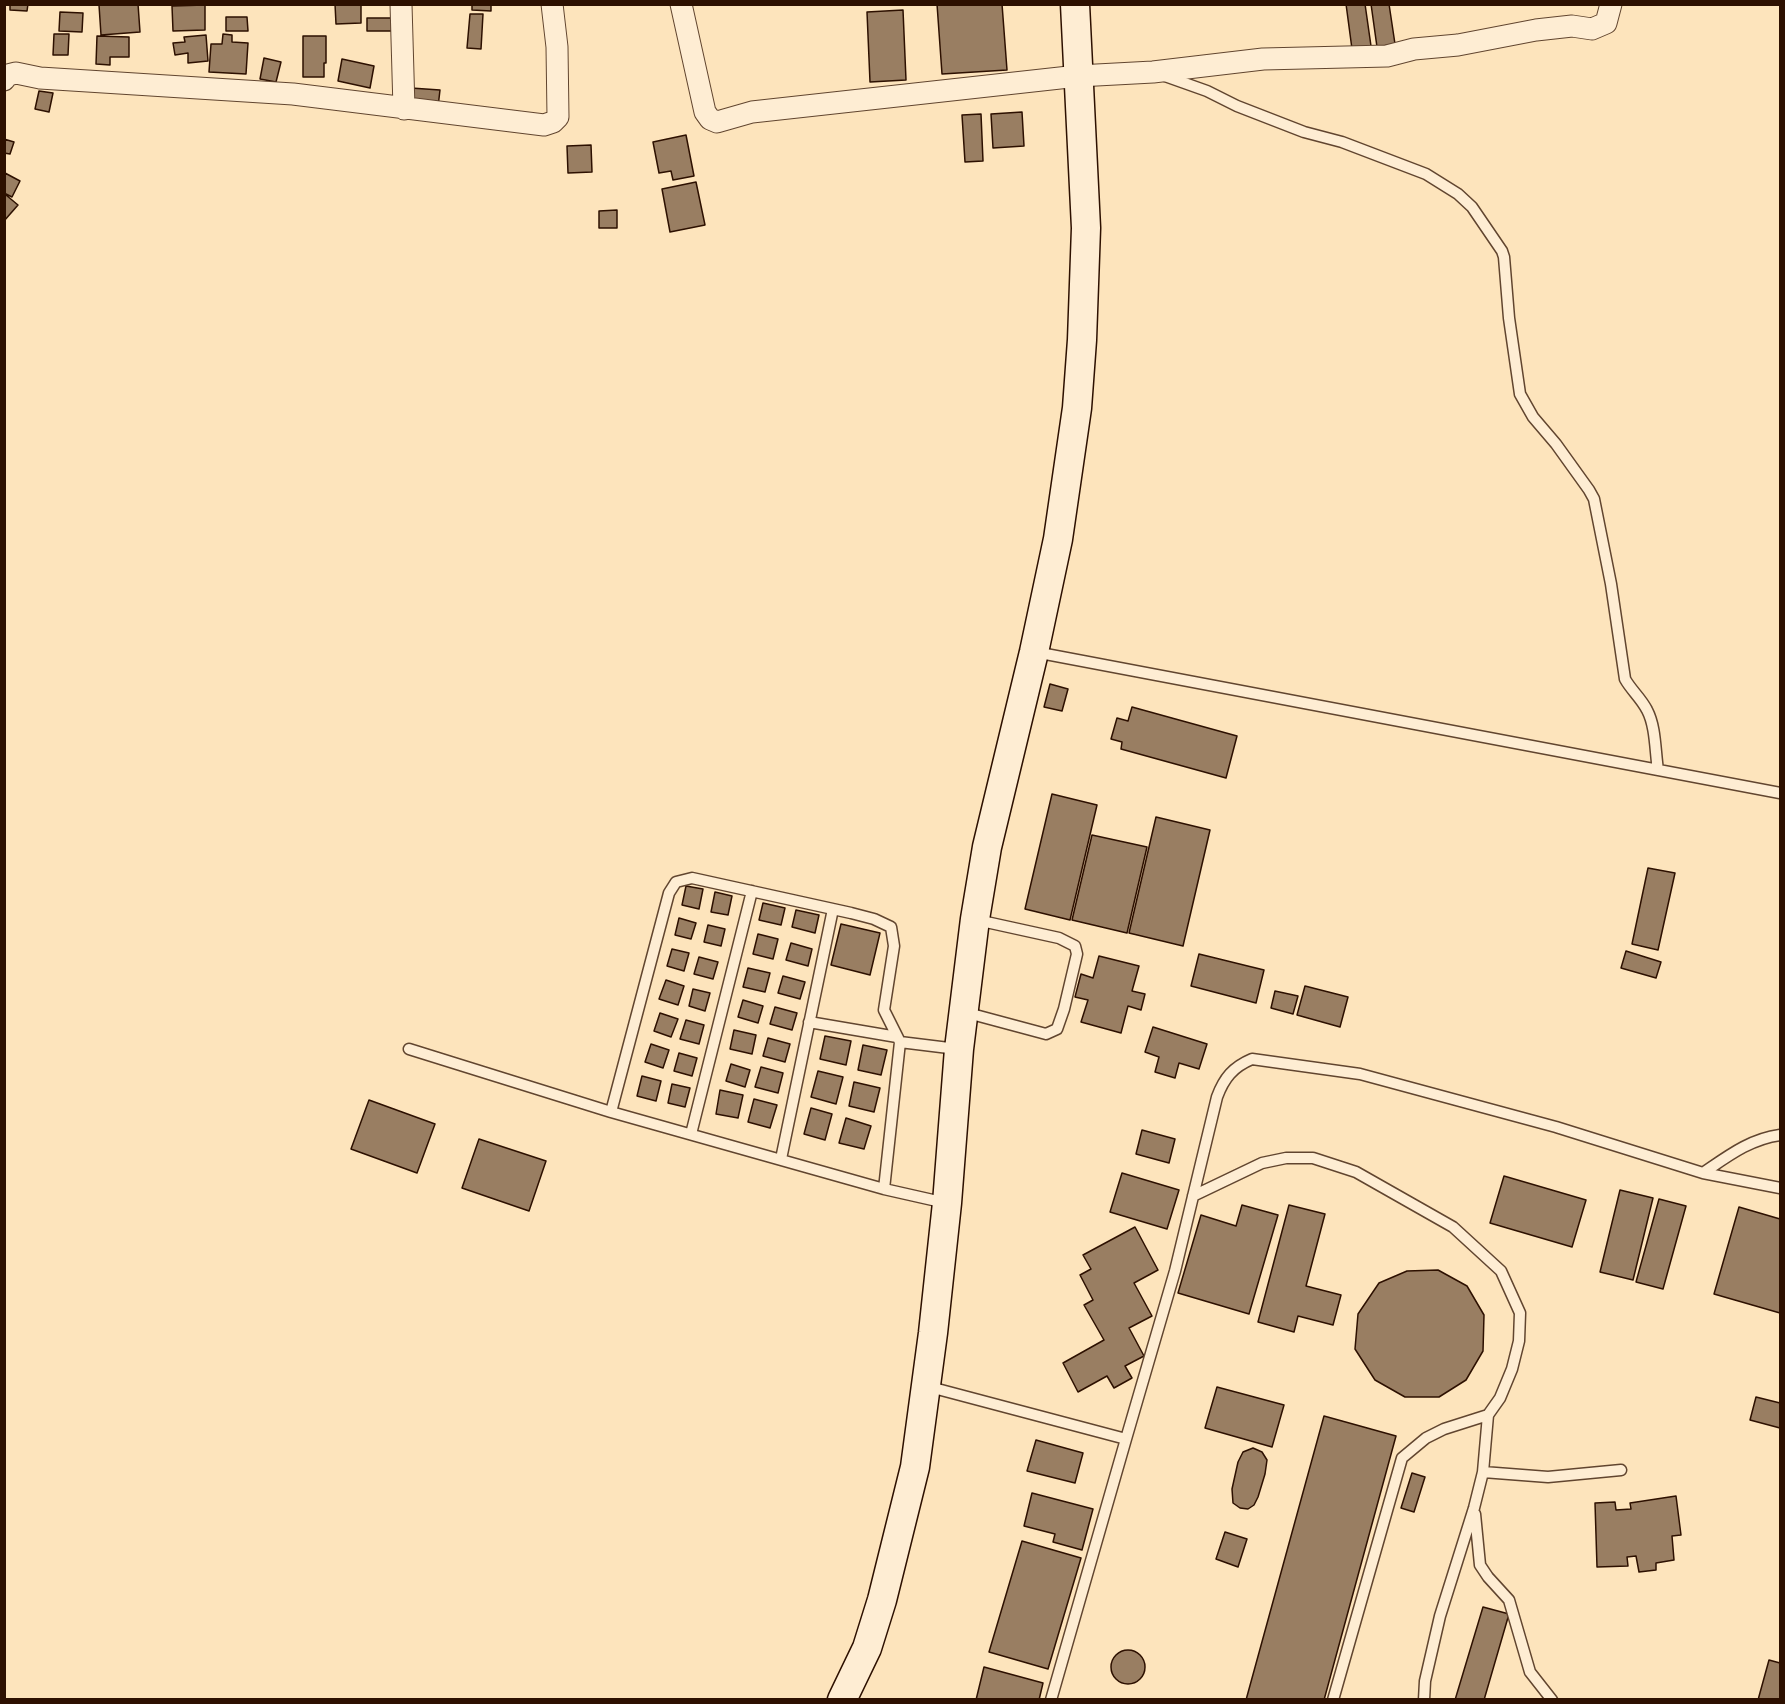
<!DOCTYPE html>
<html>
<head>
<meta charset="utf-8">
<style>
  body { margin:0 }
  #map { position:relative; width:1785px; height:1704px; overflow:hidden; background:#fde4bc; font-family:"IM FELL Double Pica",serif }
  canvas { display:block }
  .frame { position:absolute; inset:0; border:6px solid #2d1000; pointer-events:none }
</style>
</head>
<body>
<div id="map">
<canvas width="1785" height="1704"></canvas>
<div class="frame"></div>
</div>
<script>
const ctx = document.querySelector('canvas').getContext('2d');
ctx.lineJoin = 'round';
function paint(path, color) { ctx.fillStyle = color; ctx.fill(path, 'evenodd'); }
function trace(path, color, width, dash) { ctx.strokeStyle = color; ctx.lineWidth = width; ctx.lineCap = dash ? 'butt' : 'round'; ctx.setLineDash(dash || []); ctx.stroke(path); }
const building = new Path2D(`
  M10,4H28L27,11L10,10Z
  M138,4L140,32L101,35L99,5Z
  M335,4H361V23L336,24Z
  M472,4H491V11L472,10Z
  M937,4H1002L1007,70L942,74Z
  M1346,4H1365L1371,46L1352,49Z
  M1371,4H1389L1395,44L1377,47Z
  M205,5V30L173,31L172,6Z
  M903,10L906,80L870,82L867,12Z
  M60,12L83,13L82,32L59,31Z
  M470,14H483L481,49L467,48Z
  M226,17H247L248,31H226Z
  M367,18H393L394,31H367Z
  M54,34H69L68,55H53Z
  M223,34L232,35V42L248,43L246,74L209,72L211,44H222Z
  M206,35L208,61L188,63V53L175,55L173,43L185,42L184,37Z
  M97,36L129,37V57H110V65L96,64Z
  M303,36H326V63H324V77H303Z
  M264,58L281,62L276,82L260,79Z
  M342,59L374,66L370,88L338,81Z
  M411,88L440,90L438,107L409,104Z
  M39,91L53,93L49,112L35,109Z
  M1022,112L1024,146L993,148L991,114Z
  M981,114L983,161L965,162L962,115Z
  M686,135L694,176L673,180L671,171L659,173L653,142Z
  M4,139L14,142L10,154L4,153Z
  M591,145L592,172L568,173L567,146Z
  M5,173L20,181L12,197L4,193Z
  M696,182L705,225L670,232L662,189Z
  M6,195L18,205L4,221V196Z
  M617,210V228H599V211Z
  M1050,684L1068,689L1062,711L1044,707Z
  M1132,707L1237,736L1226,778L1121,749L1122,742L1111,739L1117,718L1128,721Z
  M1052,794L1097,805L1070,920L1025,909Z
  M1156,817L1210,830L1183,946L1129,933Z
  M1092,835L1147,847L1127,933L1072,920Z
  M1648,868L1675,873L1658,950L1632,944Z
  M686,886L703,889L699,909L682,905Z
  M715,892L732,896L728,915L711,912Z
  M763,903L785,908L781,925L759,920Z
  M796,910L819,915L815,933L792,927Z
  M679,918L696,923L691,939L675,935Z
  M841,924L880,933L870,975L831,965Z
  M708,925L725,929L721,946L704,942Z
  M758,934L778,939L773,959L753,954Z
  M791,943L812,949L808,966L786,960Z
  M672,949L689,953L684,971L667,966Z
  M1626,951L1661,962L1656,978L1621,968Z
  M1199,954L1264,970L1256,1003L1191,986Z
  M1099,956L1139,966L1132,991L1145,994L1141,1010L1128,1006L1121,1033L1081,1022L1088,1000L1075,997L1081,974L1093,978Z
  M699,957L718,962L713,979L694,974Z
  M748,968L770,973L765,992L743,987Z
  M783,976L805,982L800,999L778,993Z
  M666,980L684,986L678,1005L659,999Z
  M1305,986L1348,997L1340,1027L1297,1015Z
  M693,989L710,993L705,1011L689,1006Z
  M1275,991L1298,996L1293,1014L1271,1008Z
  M743,1000L763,1006L758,1023L738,1017Z
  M775,1007L797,1013L792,1030L770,1024Z
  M660,1013L678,1019L671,1037L654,1031Z
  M686,1020L704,1025L699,1044L680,1039Z
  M1153,1027L1207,1044L1199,1069L1179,1063L1175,1078L1155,1072L1159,1057L1145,1052Z
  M734,1030L756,1035L752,1054L730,1049Z
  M825,1036L851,1041L846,1065L820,1059Z
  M768,1038L790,1044L785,1062L763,1056Z
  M651,1044L669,1050L663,1068L645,1062Z
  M863,1045L887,1050L881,1075L858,1070Z
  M679,1053L697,1058L692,1076L674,1071Z
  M731,1064L750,1070L745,1087L726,1081Z
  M761,1067L783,1073L778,1093L755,1087Z
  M818,1071L843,1077L836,1104L811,1097Z
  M642,1076L661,1081L656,1101L637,1096Z
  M854,1082L880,1088L874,1112L849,1106Z
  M672,1084L690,1088L685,1107L668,1103Z
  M720,1090L743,1095L738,1118L716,1114Z
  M754,1099L777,1105L770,1128L748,1122Z
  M369,1100L435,1124L417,1173L351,1149Z
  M811,1108L832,1114L825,1140L804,1134Z
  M846,1118L871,1126L864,1149L839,1143Z
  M1142,1130L1175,1139L1169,1163L1136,1154Z
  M479,1139L546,1161L529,1211L462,1188Z
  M1122,1173L1179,1190L1167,1229L1110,1212Z
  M1504,1176L1586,1200L1572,1247L1490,1223Z
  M1620,1190L1653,1198L1633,1280L1600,1272Z
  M1659,1199L1686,1206L1663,1289L1636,1282Z
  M1242,1205L1278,1215L1249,1314L1178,1293L1201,1215L1236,1226Z
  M1289,1205L1325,1214L1306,1286L1341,1295L1333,1325L1298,1316L1294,1332L1258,1322Z
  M1739,1207L1780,1219V1313L1714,1294Z
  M1135,1227L1158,1270L1134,1283L1152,1316L1129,1328L1144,1356L1125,1366L1132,1378L1114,1388L1107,1376L1078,1392L1063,1363L1104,1340L1084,1305L1093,1300L1080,1275L1091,1269L1083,1255Z
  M1438,1270L1467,1286L1484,1315L1483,1351L1466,1380L1439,1397H1405L1375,1380L1355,1349L1358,1314L1379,1283L1407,1271Z
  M1217,1387L1284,1405L1272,1447L1205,1428Z
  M1756,1397L1780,1403V1428L1750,1420Z
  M1324,1416L1396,1436L1324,1700H1246Z
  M1036,1440L1083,1453L1075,1483L1027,1471Z
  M1253,1448L1262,1452L1267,1460L1265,1474L1258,1497L1254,1505L1248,1509L1240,1508L1233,1503L1232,1489L1238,1462L1243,1452Z
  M1412,1473L1425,1477L1414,1512L1401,1508Z
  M1032,1493L1093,1509L1082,1550L1053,1542L1055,1534L1024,1526Z
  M1676,1496L1681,1535L1672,1536L1674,1560L1656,1563V1570L1639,1572L1636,1556L1627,1557L1628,1566L1597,1567L1595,1503L1615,1502L1616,1510L1631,1509L1630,1503Z
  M1225,1532L1247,1539L1238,1567L1216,1559Z
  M1022,1541L1081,1558L1048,1669L989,1652Z
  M1483,1607L1509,1614L1484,1700H1455Z
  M1111 1667a17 17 0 1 1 34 0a17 17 0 1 1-34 0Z
  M1769,1660L1780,1663V1700H1758Z
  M984,1667L1043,1683L1039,1700H976Z`);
paint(building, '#997e62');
trace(building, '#2d1000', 1.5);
const lane = new Path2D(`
  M1162,75L1207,91L1237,106L1304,132L1342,142L1426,174L1458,194L1472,207L1502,251L1504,257L1509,318L1520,394L1533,417L1556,444L1589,490L1594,499L1611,584L1625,679C1631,690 1641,698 1647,710C1656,727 1655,751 1658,770
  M1035,652L1780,793
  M964,1012L1046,1034L1057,1029L1064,1009L1077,954L1075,946L1059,938L977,920
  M809,1022L897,1037
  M409,1049L611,1112L884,1189L946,1203
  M611,1112L669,893L676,882L692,878L851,913L874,919L891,927L894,946L884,1010L900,1042L957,1049
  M691,1134L752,891
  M781,1159L833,909
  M1703,1173C1728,1156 1750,1139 1780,1135
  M884,1189L900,1042
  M1193,1196L1262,1163L1286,1158H1313L1356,1172L1453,1227L1501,1271L1520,1313L1519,1341L1512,1369L1500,1398L1488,1415L1444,1429L1426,1438L1402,1458L1333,1700
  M926,1386L1126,1439L1175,1271L1217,1097C1224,1078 1233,1067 1252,1059L1360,1074L1556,1127L1703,1173L1780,1188
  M1483,1472L1548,1477L1621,1470
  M1475,1514L1480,1565L1488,1577L1509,1600L1530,1672L1552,1700
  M1051,1700L1126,1439
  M1424,1700L1425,1681L1440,1616L1474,1508L1483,1472L1488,1415`);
const street = new Path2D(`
  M401,4L404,109
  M681,4L705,112L710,119L717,122L752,112L1078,76L1153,72L1263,59L1387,56L1414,49L1458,45L1536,30L1572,26L1592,29L1606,23L1611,4
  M4,80L8,75L16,73L40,78L293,94L544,125L553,122L558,117L557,47L552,4`);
const secondary = new Path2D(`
  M842,1700L867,1648L882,1600L915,1467L933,1333L947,1203L959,1049L975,919L987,847L1034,652L1058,539L1077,408L1082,340L1086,228L1075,4`);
trace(lane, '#61452f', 13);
trace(street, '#61452f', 23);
trace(secondary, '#2d1000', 31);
trace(lane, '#feedd3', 10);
trace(street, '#feedd3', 21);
trace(secondary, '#feedd3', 28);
</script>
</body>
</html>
